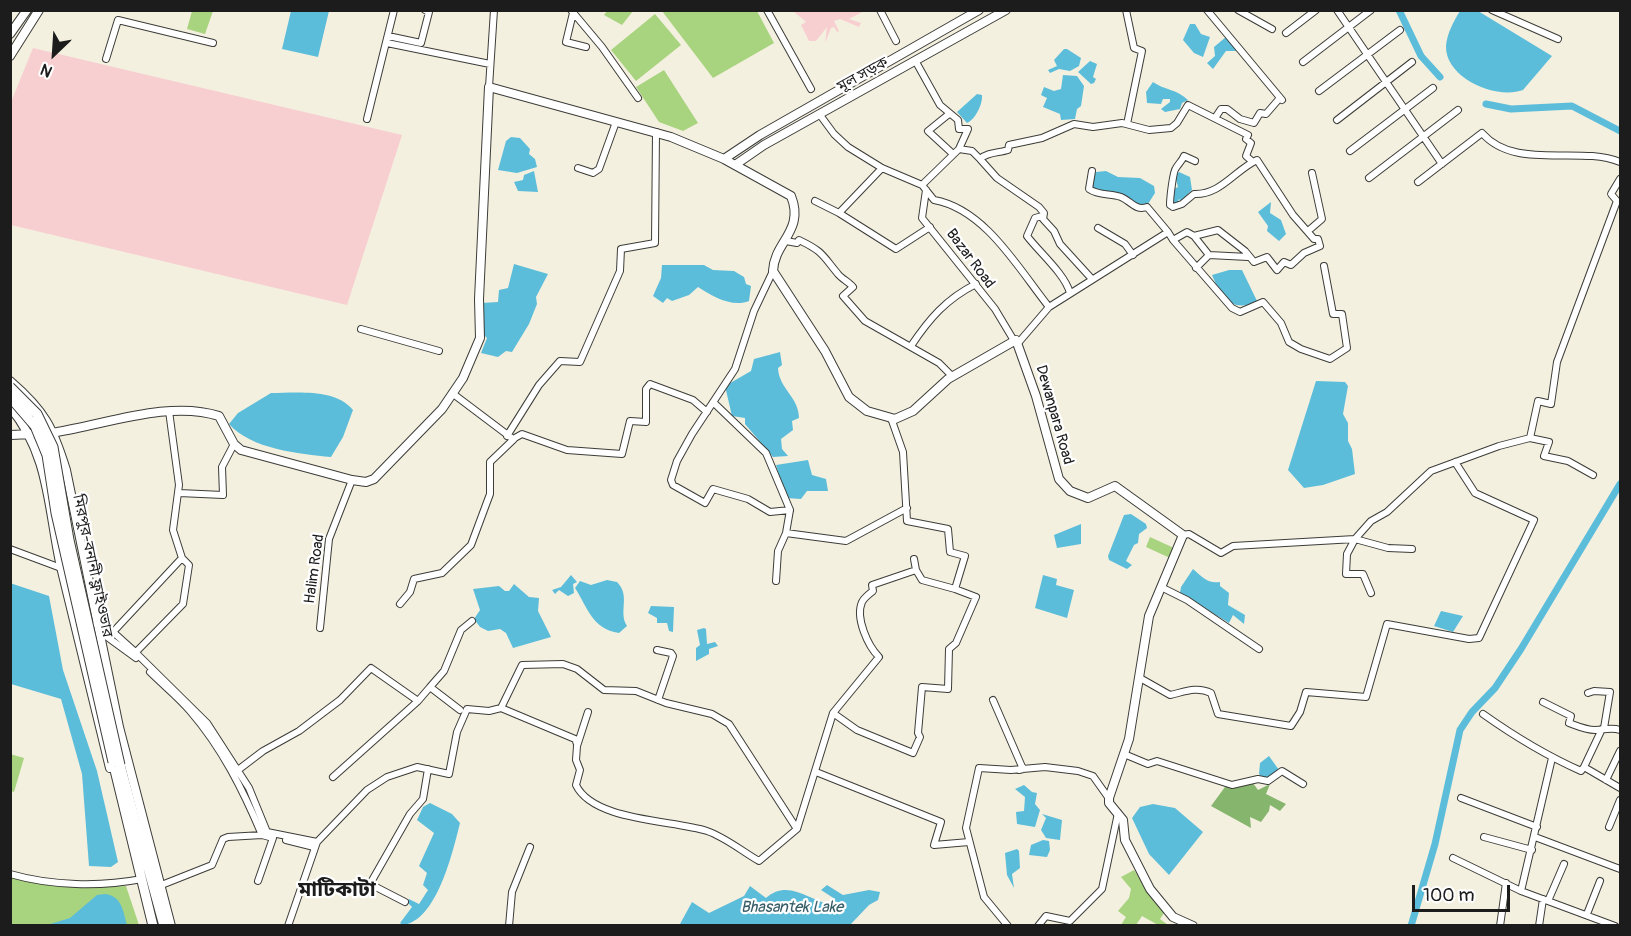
<!DOCTYPE html>
<html>
<head>
<meta charset="utf-8">
<style>
  body { margin:0 }
  #map { position:relative; width:1631px; height:936px; overflow:hidden; background:#f4f0df; font-family:Pangolin,sans-serif }
  canvas { display:block }
  .frame { position:absolute; inset:0; border:12px solid #1c1c1c; pointer-events:none }
  .north { position:absolute; left:24px; top:24px; width:60px; height:60px; -webkit-text-stroke:4px #fff; paint-order:stroke; rotate:205deg; font-size:16px; font-weight:700; line-height:24px; text-align:center; color:#1c1c1c }
  .north::after { content:''; display:block; margin:auto; width:21px; height:27px; background:#1c1c1c; clip-path:polygon(50% 0,100% 100%,50% 72%,0 100%) }
  .scale { position:absolute; left:1412px; top:885px; width:98px; height:27px; box-sizing:border-box; border:3px solid #1c1c1c; border-top:0; padding-left:8px; font-size:18px; line-height:21px; white-space:nowrap; color:#1c1c1c; -webkit-text-stroke:4px #fff; paint-order:stroke }
</style>
</head>
<body>
<div id="map">
<canvas width="1631" height="936"></canvas>
<div class="frame"></div>
<div class="north">N</div>
<div class="scale">100 m</div>
</div>
<script>
const ctx = document.querySelector('canvas').getContext('2d');
ctx.lineJoin = 'round';
function paint(path, color) { ctx.fillStyle = color; ctx.fill(path, 'evenodd'); }
function trace(path, color, width, dash) { ctx.strokeStyle = color; ctx.lineWidth = width; ctx.lineCap = dash ? 'butt' : 'round'; ctx.setLineDash(dash || []); ctx.stroke(path); }
function label(font, color, halo, rows, align = 'center') {
  ctx.font = font + ' Pangolin,"Noto Sans Bengali",sans-serif'; ctx.lineWidth = 4.5; ctx.setLineDash([]); ctx.textBaseline = 'middle'; ctx.strokeStyle = halo; ctx.fillStyle = color; for (const [text, x, y, turn = 0] of rows) {
    ctx.save(); ctx.translate(x, y); ctx.rotate((+turn || 0) * Math.PI / 180); ctx.textAlign = isNaN(turn) ? turn : align; if (halo) ctx.strokeText(text, 0, 0); ctx.fillText(text, 0, 0); ctx.restore();
  }
}
paint(new Path2D(`
  M866,10L849,19L861,23L859,27L840,19L834,21L839,31L837,32L834,27L831,28L825,43L827,27L816,41H809L801,25L806,22L793,11Z
  M33,48L402,135L347,305L11,225V102Z`), '#f7cfd1');
paint(new Path2D(`
  M192,11H213L205,34L187,29Z
  M607,11V10L633,11L622,25L604,15Z
  M662,11H757L774,43L713,78Z
  M655,14L681,45L636,81L611,50Z
  M664,70L698,123L683,131L659,122L636,87Z
  M1150,537L1174,548L1170,558L1146,547Z
  M10,754L24,758L14,792L11,791Z
  M1134,870L1164,913L1160,919L1168,925H1158L1142,916L1136,925H1121L1126,917L1118,911L1129,898L1131,889L1121,877Z
  M10,874C49,885 86,888 126,886L139,925H11Z`), '#a8d37f');
paint(new Path2D(`
  M1253,783L1258,790L1270,784L1266,794L1286,804L1280,811L1270,805L1269,811L1261,822L1250,817L1251,828L1211,806L1225,787Z`), '#86b56e');
paint(new Path2D(`
  M291,11H329L318,57L282,49Z
  M1460,11H1478L1552,56L1523,90C1496,100 1445,78 1446,46C1447,33 1454,21 1460,11Z
  M1190,24H1195L1201,34L1210,37L1203,57L1194,53L1183,40Z
  M1226,37L1236,47V51H1226L1213,69L1207,63L1215,56L1214,47Z
  M1064,49H1067L1081,58L1079,66L1070,71L1059,69L1050,73L1048,70L1057,66L1054,60Z
  M1090,61L1097,64L1093,77L1096,79L1094,83L1091,84L1078,72Z
  M1063,75L1077,76L1084,86L1081,106L1077,109L1075,119L1061,120L1060,114L1043,107L1047,98L1041,95L1044,87L1054,91L1061,89Z
  M1153,82C1164,90 1177,89 1188,100L1182,103L1180,109L1165,112L1161,109L1170,102V99H1163L1161,104L1147,103L1146,92Z
  M977,94L982,95C983,104 975,120 967,123L957,112Z
  M511,137L520,138L530,149L529,154L535,159L537,167L517,173L498,170L506,141Z
  M534,171L538,192L518,191L514,182L523,180L524,175Z
  M1106,171L1118,177L1140,178L1154,186L1155,193L1148,204L1142,207L1113,193L1093,189L1090,184L1096,172Z
  M1179,172L1190,177L1192,190L1181,201L1179,199L1177,204H1172L1174,189L1178,187L1175,176Z
  M1271,202L1270,213L1281,220L1286,234L1279,241L1267,231L1268,226L1258,212Z
  M514,264L548,274L536,297L537,304L529,324L512,352L506,351L498,357L481,353L487,338L482,333L481,303L498,302L499,290L508,288Z
  M662,265H704L713,270L734,271L744,277L746,284L751,286L749,301C732,308 712,296 698,287L689,295L672,301L667,298L663,303L653,296L661,278Z
  M1229,270H1242L1257,301C1233,314 1221,297 1212,275Z
  M780,352L782,365L778,368C779,389 799,397 799,418L792,421L793,430L781,439L782,449L788,456L773,457L745,424V418L732,416L725,386L751,371L754,359Z
  M1316,381L1345,382L1348,386L1343,414L1348,423V441L1352,449L1355,474L1323,485L1304,488L1288,470Z
  M271,393C296,393 335,388 353,410L343,437L331,457C299,454 251,449 229,424L238,413Z
  M808,460L812,475L826,479L828,491H807L801,499L786,498L776,465Z
  M1131,514L1146,524L1147,528L1139,534L1138,543L1134,545L1126,561L1132,565L1127,569L1109,560L1108,556L1124,515Z
  M1081,524V544L1057,548L1054,535Z
  M1193,569C1202,577 1208,584 1220,582V586L1229,593L1228,605L1245,615L1244,624L1233,615L1229,623L1180,593L1181,587Z
  M571,575L577,582L573,584L574,593L568,596L559,590L555,594L552,590L561,587Z
  M1043,575L1057,579L1056,585L1074,590L1067,618L1035,608Z
  M607,580L617,582C631,596 618,612 627,626L619,633C592,629 588,608 575,588L580,581L591,585Z
  M10,583L49,596L63,670L97,771L118,862L111,867L89,866L82,774L61,699L11,684Z
  M514,584L529,597L539,598L538,611L551,637L513,648L506,633L500,629L488,631L480,627L474,619L480,610L473,589L499,586L505,591H509Z
  M651,606L674,607L673,632L669,631L667,623H657V618L648,613Z
  M1441,611L1463,616L1453,632L1434,626Z
  M704,628L706,629L707,644L715,642L718,646L709,649V654L696,661V648L700,645L697,630Z
  M1269,756L1279,770L1267,778H1262L1259,774L1260,763Z
  M1024,785L1032,792L1037,793L1035,804L1040,810L1035,827L1017,824L1016,812L1024,811L1025,797L1015,789Z
  M430,803L452,814L460,823C453,851 437,921 403,925L400,923L412,907L407,902L409,899L419,904L428,890L423,885L427,873L419,866L434,833L417,820L423,807Z
  M1153,804L1175,808L1203,832L1169,875L1149,854L1132,818L1140,807Z
  M1042,814L1062,820L1060,840L1046,838L1041,830L1046,818Z
  M1043,840L1049,841L1050,850L1047,857L1029,855L1031,845Z
  M1017,849L1019,851L1020,868L1012,874L1014,888L1007,875L1005,853Z
  M827,885L843,895L869,890L880,892L878,900L869,905L850,925L680,924L692,902L709,913L744,896L750,886L766,898C788,878 810,901 832,905L835,899L821,890Z
  M105,894C122,896 123,911 127,925H47L70,918L97,895Z`), '#5cbdda');
trace(new Path2D(`
  M1399,10L1421,56L1440,77
  M1486,104L1511,109L1572,106L1620,131
  M1411,926L1435,844L1460,730L1472,712L1495,688L1521,649L1620,484`), '#5cbdda', 7);
const street = new Path2D(`
  M571,10L602,47L638,98
  M767,10L811,89
  M880,10L896,41
  M1126,10L1134,48L1142,51L1127,124
  M1207,10L1282,100
  M1238,10L1272,29
  M1337,10L1442,164
  M1492,10L1558,39
  M573,13L566,42L586,47
  M1286,33L1316,10
  M388,36L421,43L429,12L425,10
  M387,43L490,64
  M106,59L118,20L213,43
  M916,62L940,105L958,120L959,129H968L959,149L922,185
  M1303,62L1371,10
  M489,87L494,10
  M1319,91L1400,30
  M949,114L928,131L953,154
  M820,115L834,134L848,147L882,168L922,185L934,200C985,209 1018,268 1049,307
  M1215,118L1221,109H1227L1240,119L1254,123L1260,113L1266,114L1279,99
  M367,119L394,10
  M1337,120L1412,62
  M959,149L972,151L980,159
  M1350,151L1433,88
  M578,168L593,173L599,169L616,122
  M1092,171L1089,189C1099,196 1111,193 1121,197C1131,201 1135,211 1147,207L1168,232
  M1369,178L1458,110
  M1418,182L1482,133C1515,171 1578,145 1620,162
  M926,190L922,218L995,309L1013,339
  M815,201L839,213L882,168
  M839,213L896,249L930,227
  M1042,216L1035,218L1027,236C1039,252 1065,274 1070,293
  M1098,228L1125,244L1133,255
  M1308,231L1322,219L1312,173
  M1194,236L1209,255L1248,257
  M1173,240L1232,308L1240,312L1263,302L1281,323L1289,342L1301,349L1330,359L1347,348L1342,314H1333L1324,266
  M786,241L797,243L799,240C824,252 822,255 838,274C842,279 849,282 853,287L843,296L865,321L939,363L952,376
  M1196,268L1209,255
  M773,271L754,311L735,369L692,434L677,461L671,480L673,485L705,503L713,489L748,499L770,512L790,510L786,533L846,541L907,508
  M1091,278L1060,244L1054,231L1043,219L1044,213L1039,207L997,178L980,159C987,152 999,153 1008,150L1009,145L1042,138L1074,124L1093,127L1122,123L1149,130L1171,128L1177,123L1188,105L1248,135L1246,139L1251,143L1246,156L1253,162
  M361,329L439,351
  M1019,342L1049,307L1168,232L1173,240L1187,232L1194,236L1218,230L1245,251L1254,262L1267,257L1277,270L1284,262L1291,265L1304,253L1320,246L1318,239H1314L1293,215L1257,160C1235,170 1221,195 1194,194L1182,204L1173,207L1170,205C1170,198 1173,171 1176,168C1179,163 1182,161 1184,156L1195,161
  M911,346C929,319 946,299 976,284
  M452,393L513,439L522,434L567,450L622,454L630,421L646,422V389L650,384L693,400L707,412
  M713,402L766,453L790,510
  M891,418L903,452L907,521L948,529L950,552L965,556L955,589L922,580L916,570L914,559
  M507,436L539,385L560,361L580,362L620,271L621,249L655,243L656,132
  M1530,438L1549,442L1544,456L1568,461L1593,475
  M179,493L223,495L222,467L234,444
  M1183,535L1189,534L1221,553L1233,546L1355,539L1371,521L1387,512L1431,471L1499,446L1530,438L1538,401L1551,404L1557,362L1617,201L1611,194L1620,179
  M10,549L61,568
  M776,581L778,551L786,533
  M1161,587L1187,600L1259,649
  M1371,593L1363,574H1346L1347,554L1355,539L1388,548L1412,549
  M400,604L410,592L414,579L442,573L471,545L490,494V462L514,439
  M96,624L113,632L133,650L207,723L249,788L267,832L317,842
  M320,628L329,539L352,480
  M99,631L136,658
  M113,632L182,558
  M657,650L671,653L673,656L658,700
  M136,652L183,604L189,565L182,558L173,530L179,485L169,411
  M150,672C163,685 178,697 190,711C222,748 243,790 262,835L273,838
  M1140,678L1170,695C1184,692 1197,686 1211,693L1218,714L1291,726L1300,712L1306,692L1366,697L1387,624L1469,639L1479,638L1534,520L1475,493L1455,462
  M430,687L444,671L461,630L472,621
  M1588,693L1594,691L1610,692L1604,728
  M993,700L1023,769L1019,770
  M1543,702L1571,716L1569,723C1577,726 1586,730 1595,730C1604,730 1611,727 1620,730
  M501,708L522,665L563,664L577,669L604,690L636,691L666,703L712,714L729,724L797,829
  M588,712L577,746L576,760L580,770L576,785C593,821 672,820 707,831C725,837 743,852 759,861L797,829L833,713L879,657C868,646 855,618 862,602C864,598 869,594 873,591L872,585L916,570
  M833,713L857,730L913,753L920,737L918,733L922,687L948,689L949,649L956,643L976,597L955,589
  M1483,714C1514,736 1545,755 1581,771L1584,767
  M1602,729L1584,767L1620,788
  M1124,754L1148,764L1157,761L1232,785L1258,779L1268,781L1282,771L1303,784
  M238,770L263,751L299,731L340,700L371,668L418,701L430,687L460,710
  M816,772L941,822L934,845L969,842
  M333,777L418,701
  M1606,780L1620,751
  M1461,798L1537,827
  M1609,827L1620,800
  M1484,837L1532,850
  M1535,837L1620,869
  M286,840L314,847
  M1453,858L1521,891L1615,926
  M10,874C52,886 100,887 142,879
  M258,881L273,838
  M159,886L212,865L223,839L228,837L262,835
  M1521,891L1552,758
  M1548,901L1564,864
  M405,902L370,884L410,814L423,799L428,769
  M1587,914L1600,881
  M288,926L317,842L367,790L387,777L417,767L449,774L457,732L467,709L489,711L501,708L575,739L577,744
  M509,926L512,892L530,847
  M1008,926L984,897L966,828L979,768L1011,770L1045,767L1078,771L1093,776L1110,800
  M1038,926L1046,916L1070,921L1102,889L1118,813
  M1500,926L1506,883
  M1539,926L1543,899`);
const secondary = new Path2D(`
  M10,34L27,10
  M10,56L39,10
  M724,159L760,135L979,10
  M735,165L764,145L1006,10
  M10,381C45,411 53,428 66,470L119,727L171,926
  M10,407C50,455 48,509 61,567C77,634 94,701 110,768
  M10,435C26,434 42,434 57,432C107,424 170,400 219,416L234,444L241,450L352,480L366,482L374,479L442,409L463,378L480,338L479,299L489,87L671,137L724,159L791,196C805,231 774,242 773,271L825,351L849,397L867,411L895,419L913,411L948,379L1016,340L1036,396L1059,479L1070,491L1088,498L1115,486L1183,535L1149,616L1129,739L1109,798V803L1123,820L1125,840L1150,889L1173,917L1193,926`);
const primary = new Path2D(`
  M113,762L153,926
  M120,765L164,926`);
trace(street, '#3c3c39', 8);
trace(secondary, '#3c3c39', 10);
trace(primary, '#3c3c39', 11);
trace(street, '#fff', 6);
trace(secondary, '#fff', 8);
trace(primary, '#fff', 9);
const primaryBridge = new Path2D(`
  M10,387L37,414L53,447L69,540L120,765
  M10,397L35,426L47,455L56,513L113,762`);
trace(primaryBridge, '#3c3c39', 11, []);
trace(primaryBridge, '#fff', 9);
label('15px', '#1c1c1c', '#fff', [
  ["মূল সড়ক",863,75,-29],
  ["Bazar Road",970,259,53],
  ["Dewanpara Road",1054,415,74],
  ["মিরপুর-বনানী ফ্লাইওভার",92,566,78],
  ["Halim Road",315,569,-82]
]);
label('italic 16px', '#365c68', '#fff', [
  ["Bhasantek Lake",792,908]
]);
label('bold 21px', '#1c1c1c', '#fff', [
  ["মাটিকাটা",337,891]
]);
</script>
</body>
</html>
